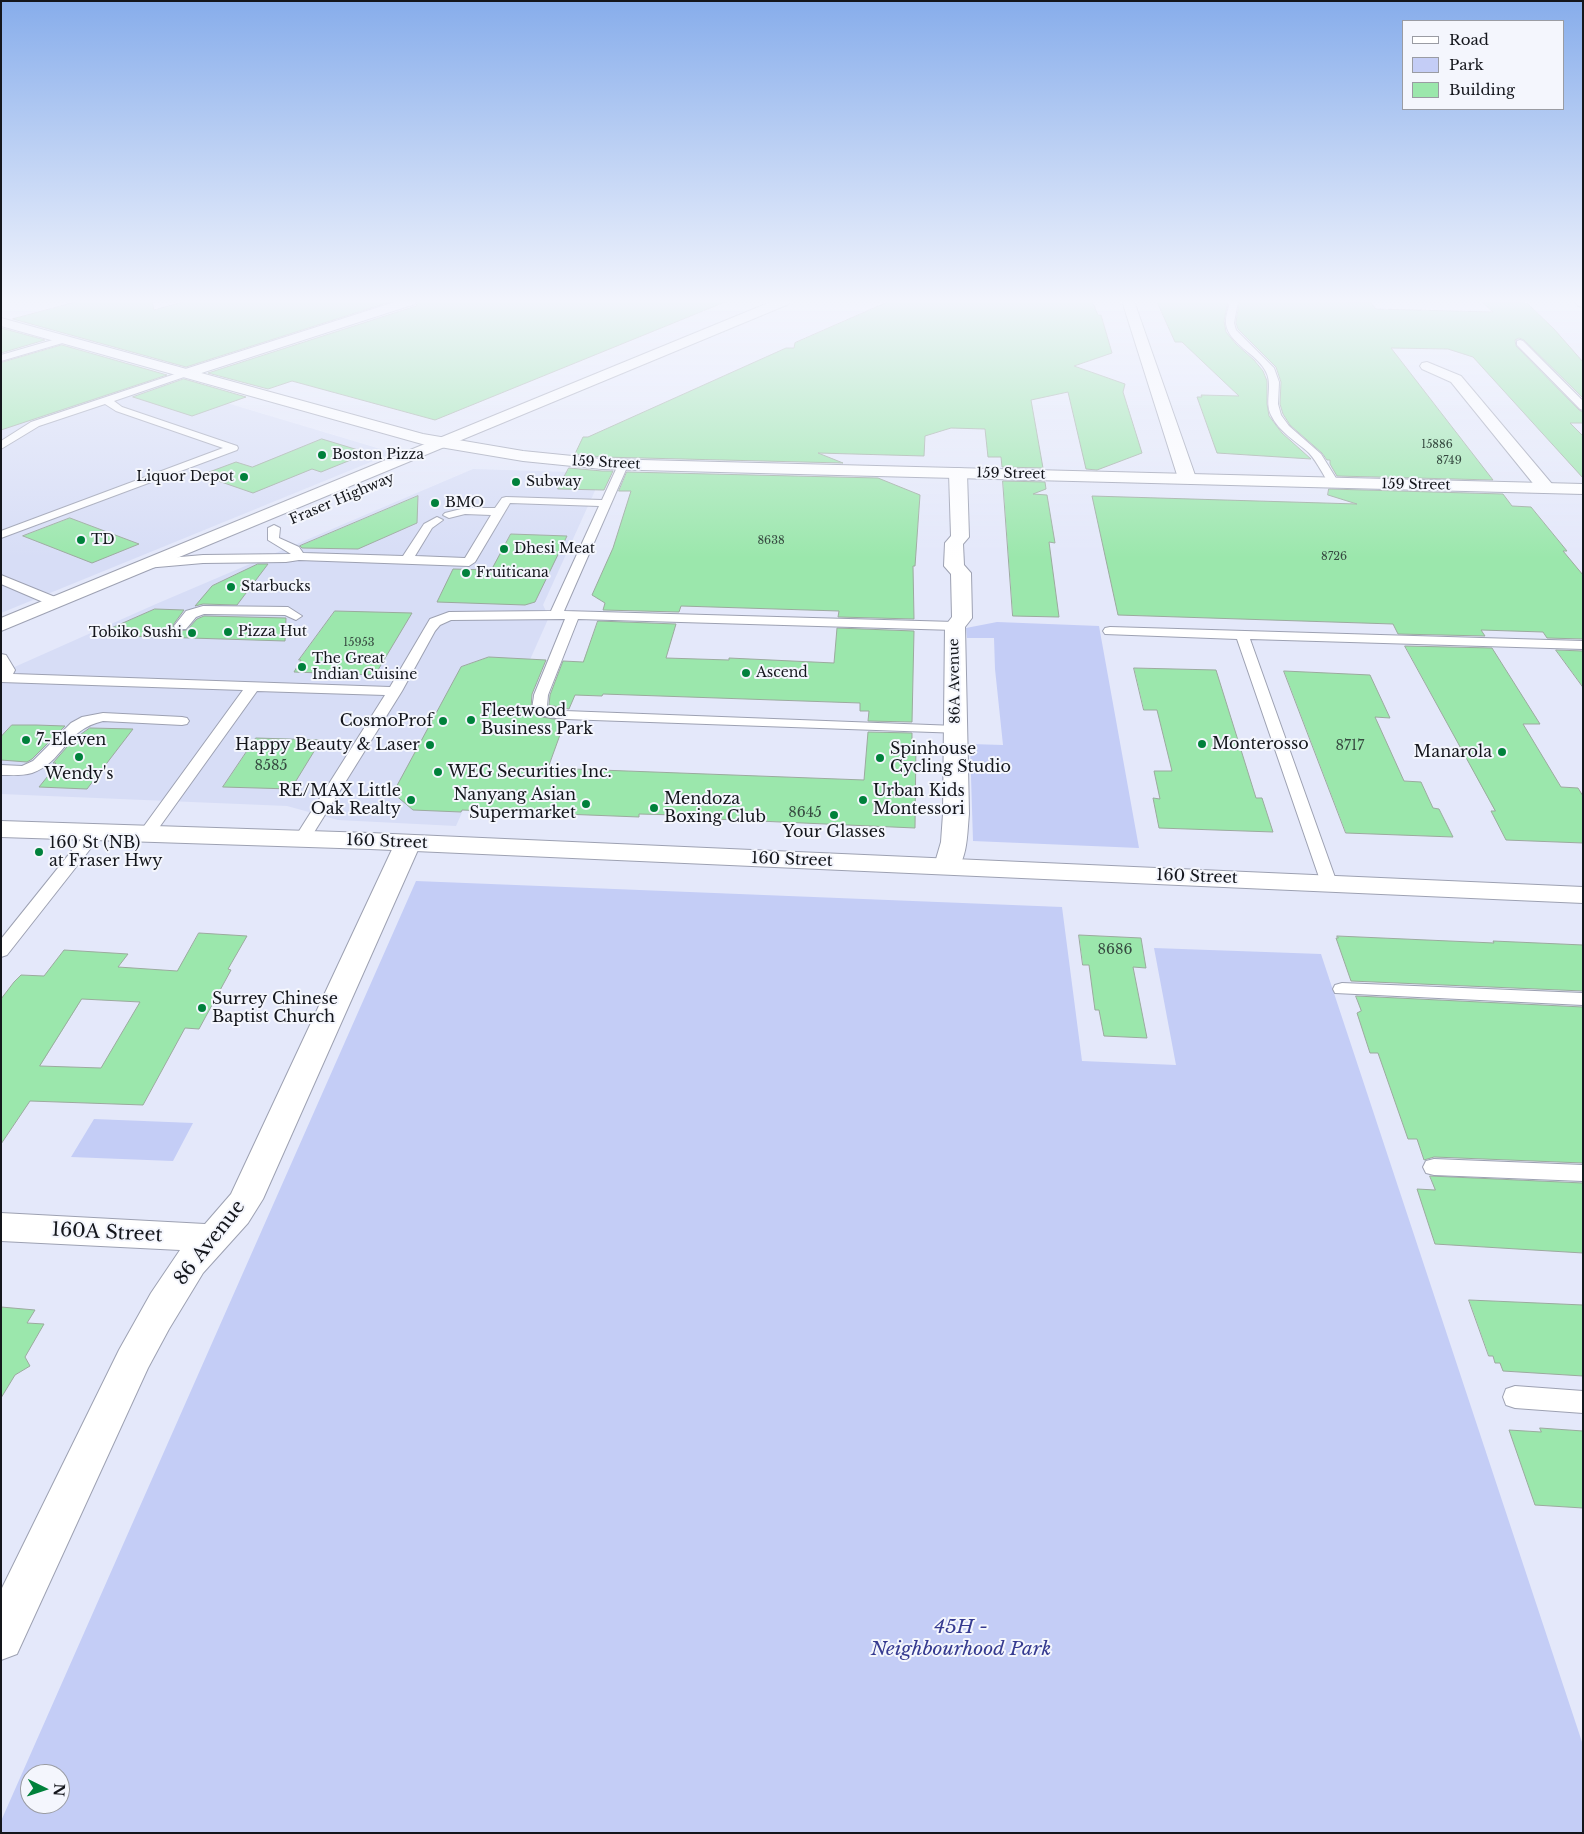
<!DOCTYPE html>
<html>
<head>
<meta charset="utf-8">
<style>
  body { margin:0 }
  #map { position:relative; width:1584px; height:1834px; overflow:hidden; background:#e4e8fa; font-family:"Libre Baskerville",serif }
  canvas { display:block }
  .frame { position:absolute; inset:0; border:2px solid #14161c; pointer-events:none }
  .legend { position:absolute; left:1402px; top:20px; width:162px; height:90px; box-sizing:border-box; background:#f4f6fd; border:1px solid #9a9ca3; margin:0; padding:6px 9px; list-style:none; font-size:15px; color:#14161c }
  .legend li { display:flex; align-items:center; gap:10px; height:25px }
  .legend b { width:25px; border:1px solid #9a9ca3 }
  .north { position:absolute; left:20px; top:1764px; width:50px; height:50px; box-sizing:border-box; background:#f4f6fd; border:1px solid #9a9ca3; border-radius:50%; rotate:94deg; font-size:14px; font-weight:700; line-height:20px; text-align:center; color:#14161c }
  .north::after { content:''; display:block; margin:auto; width:18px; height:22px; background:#00813b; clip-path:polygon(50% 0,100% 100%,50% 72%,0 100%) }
</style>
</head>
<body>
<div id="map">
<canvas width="1584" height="1834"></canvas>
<div class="frame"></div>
<ul class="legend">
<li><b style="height:6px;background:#fff"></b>Road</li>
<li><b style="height:14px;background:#c4cdf6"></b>Park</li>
<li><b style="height:14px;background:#9be7ac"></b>Building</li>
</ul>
<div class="north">N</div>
</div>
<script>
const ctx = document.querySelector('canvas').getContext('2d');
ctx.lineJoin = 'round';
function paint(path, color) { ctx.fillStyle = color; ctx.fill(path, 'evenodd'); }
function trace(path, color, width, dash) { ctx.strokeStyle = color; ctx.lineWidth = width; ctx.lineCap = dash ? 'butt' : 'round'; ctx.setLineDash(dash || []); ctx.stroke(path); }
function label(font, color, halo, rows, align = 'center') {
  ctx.font = font + ' "Libre Baskerville",serif'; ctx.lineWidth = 4; ctx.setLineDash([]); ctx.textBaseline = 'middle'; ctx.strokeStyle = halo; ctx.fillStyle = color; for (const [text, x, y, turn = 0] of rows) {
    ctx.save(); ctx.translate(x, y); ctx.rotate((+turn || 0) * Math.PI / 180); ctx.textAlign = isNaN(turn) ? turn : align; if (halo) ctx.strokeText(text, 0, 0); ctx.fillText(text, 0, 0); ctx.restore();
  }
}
paint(new Path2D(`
  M87,361L387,451L388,455L1,613V387Z
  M473,469L603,473L543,605L549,617L456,826L338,820L287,806L1,794V673L156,604Z`), '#d7ddf6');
paint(new Path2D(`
  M997,622L1099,626L1139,848L973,841L970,744L1003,745L995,669L994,638H967L966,628Z
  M416,881L1062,907L1082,1061L1176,1065L1154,948L1321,954L1583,1745V1833H1V1821ZM30,1774H60V1804H30Z
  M94,1119L193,1123L173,1161L71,1157Z`), '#c4cdf6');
const building = new Path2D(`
  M79,301H152L154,310L186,301H393L186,367L13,319Z
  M418,301H724L725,302L435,420L292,381L268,389L208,373L416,306Z
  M890,301H1092L1098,315H1101L1112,353L1074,366L1125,384L1123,392L1142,453L1097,470L1086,469L1068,392L1031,400L1043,468L1002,467L1001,457H988L985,429L951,428L925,436L924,456L818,453L843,463L602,457L575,454L583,437H588L786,348H794L795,343Z
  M1161,301H1228L1224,321L1226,332L1236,344L1254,360L1263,371L1267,381V404L1269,416L1282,433L1311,459L1217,453L1197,397H1202L1201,395L1239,396L1182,342H1175L1157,302Z
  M1240,301L1370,302L1376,309L1493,312L1482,302L1527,303L1554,329L1583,362V398L1524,340L1519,338L1515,340L1516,346L1579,410L1583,412V423H1570L1583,436V478L1473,357L1448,349L1391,348L1493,480L1337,476L1330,464V460H1327L1322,453L1290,425L1283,414L1280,404L1281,382L1276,367L1238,329L1236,323Z
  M1,328L45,340L1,353Z
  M62,345L167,375L1,430V363Z
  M184,379L246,397L192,416L133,397Z
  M322,439L368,453L321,472L312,469L253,493L201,475L236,462L252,467Z
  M569,468L602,471H613L604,490L558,489Z
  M627,472L878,478L920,495L915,566H913L914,619L838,617L839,611L681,606L679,612L603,610L605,603L592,595L613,548L631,491H619Z
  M1003,481L1045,482L1046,489L1033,494L1047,495L1055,543L1049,542L1059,617L1013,616Z
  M1329,489L1503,494L1512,506L1531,507L1567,551H1563L1583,575V639L1547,638L1543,632L1481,630L1485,636L1398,634L1393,624L1118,615L1092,496L1357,504L1328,495Z
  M418,496L417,523L358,549L302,548L300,546Z
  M70,518L139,544L92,563L23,536Z
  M511,534L567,536L535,602L525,605L437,602L453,569L491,570Z
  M258,564H268L237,605L203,604L195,606L212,586Z
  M155,609L184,610L173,625L176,631L187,630L197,619L204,616L286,618L285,641L96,635Z
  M335,611L412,613L375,675L294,672L301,660H299Z
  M598,621L676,624L666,658L729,660V658L834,663L837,628L914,631L912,722L868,721L869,711H860V703L603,694L602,696L575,695L569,709L549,705L550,695L563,661L583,662Z
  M1405,646L1492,648L1540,724H1523L1561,787L1578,788L1583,796V843L1506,840L1491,811H1495Z
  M1556,650L1583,651V687Z
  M489,657L546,660L532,694L531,708L534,713L542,717L565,721L548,768L864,780L868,732L912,733V741H916L915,828L713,819L714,816L639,814V817L462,810L461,812L413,810L393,793L461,667Z
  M1134,668L1216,670L1256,798H1262L1273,832L1159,828L1153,798L1160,799L1154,771H1172L1157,710H1144Z
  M1284,671L1370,675L1390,718L1375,717L1404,781L1421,782L1433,808L1439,809L1453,837L1346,833Z
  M12,725H36L65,726L32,759L27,762L1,760V737Z
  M90,728L133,729L87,789L39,787L52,771H48L56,763H53L73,740Z
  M256,738L321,740L291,789L223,787Z
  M199,933L247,936L228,969L231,970L199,1029L185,1028L143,1105L30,1101L1,1144V999L14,982L21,975L44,976L64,950L128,954L118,967L177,971ZM82,999L140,1002L101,1068L40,1066Z
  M1079,935L1141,938L1146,968L1133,967L1147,1038L1104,1036L1099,1010H1095L1089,965H1083Z
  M1337,936L1494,943L1493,941L1583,945V991L1351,981L1336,938H1338Z
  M1356,996L1583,1007V1163L1434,1157L1424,1160L1417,1139H1408L1378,1053H1370L1357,1013L1361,1011Z
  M1430,1176L1583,1183V1253L1435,1244L1417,1189L1435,1190Z
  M1469,1300L1583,1305V1376L1503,1371L1500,1363H1495L1493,1356H1489Z
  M1,1307L35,1310L27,1323L44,1324L25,1357L30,1366L15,1375L1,1398Z
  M1540,1428L1583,1431V1508L1535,1505L1509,1430L1541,1432Z`);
paint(building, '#9be7ac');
trace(building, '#9baa9e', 1);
const service = new Path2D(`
  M1230,301H1238L1234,323L1236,330L1274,368L1279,382L1278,404L1281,415L1289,426L1321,454L1339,483L1338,485H1330C1323,475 1318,463 1309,453C1296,441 1279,432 1271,415C1264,401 1274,384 1265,370C1256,353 1229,344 1226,324C1225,316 1229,308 1230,301Z
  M63,337L66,338V342L1,361V355Z
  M1520,340L1523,341L1583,401V410L1580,409L1517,345V341Z
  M184,371L187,372V376L114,401L122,407L237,446L238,448L237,450L1,538V531L223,448L116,411L105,404L39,426L1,449V441L31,422Z
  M623,462L628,465L564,611L955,622L962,626L955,630L578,619L548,695L547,706L565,711L956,726L961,727L963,730L961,733L565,719C557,718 536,717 533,708C532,705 534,698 534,695L565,619L451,620L440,625L435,631L402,691L308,842H296L294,839L385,695L257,691L153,836H141L139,833L243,690L1,682V654L6,655L15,670L13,674L390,687L430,619L449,612L551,611L599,506L510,503L475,562L469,566L299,560L286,562L203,563L146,568L140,564L146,560L203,555L291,554L268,540V528L274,525L280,528L279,538L299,547L303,553L403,556L424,524L437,517L443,520L432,528L415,556L465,558L491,515L465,514L449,518L443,515L445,513L465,508H495L502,498L506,497L602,500L618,465Z
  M1,575L60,599L61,602L60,605H50L1,584Z
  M203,606L288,607L302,616L296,620L285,615L204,614L196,617L186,629H176L174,626L186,611Z
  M1110,627L1583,641V649L1250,639L1337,883L1335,887H1323L1321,883L1237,639L1105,634L1103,631L1105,628Z
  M103,713L182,717L187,718L189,721L187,724L182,725L103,721C64,730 64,762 32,773C22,776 12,775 1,775V765L22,766L33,761L71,723L82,717Z
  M96,826L102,828L104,831L102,834L7,955L1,957V939L90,828Z
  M1342,983L1583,993V1005L1335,993L1333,989L1335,985Z
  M1434,1159L1583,1165V1181L1434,1175L1426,1173L1423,1167L1426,1161Z
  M1515,1386L1583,1391V1413L1515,1408L1506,1405L1503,1397L1506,1389Z`);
const minor = new Path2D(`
  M398,301H416L415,304L189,377H179L177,374L179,371Z
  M1122,301H1134L1196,478L1193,482L1187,483L1181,482L1178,478Z
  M1427,362L1461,376L1552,484L1555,488L1552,492L1546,493L1540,492L1451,382L1422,369L1420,366L1422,363Z
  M958,468L964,469L967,473L969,537L963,544L964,565L971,573L972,618L965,627L969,814C967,833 968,855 956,872L947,874L938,872L934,866L941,842L943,814L945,626L952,617L951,574L944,566L945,543L951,536L949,473L952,469Z
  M408,835L417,838L421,843L263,1199L248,1223L203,1273L169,1329L148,1368L17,1654L1,1660V1590L119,1350L151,1293L180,1250L1,1241V1213L205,1224L231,1194L395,843L399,838Z`);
const tertiary = new Path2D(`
  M1,318L423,434L523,451L602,459L1583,484V494L602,469L523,461L422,444L1,326Z`);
const secondary = new Path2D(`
  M1574,301H1583V307L1578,306Z
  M1,821L370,833L1583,887V903L370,849L1,837Z`);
const primary = new Path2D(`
  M773,301H790L789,304L1,631V618Z`);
trace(service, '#9da1b2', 2);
trace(minor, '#9da1b2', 2);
trace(tertiary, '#9da1b2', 2);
trace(secondary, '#9da1b2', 2);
trace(primary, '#9da1b2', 2);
paint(service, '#fff');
paint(minor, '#fff');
paint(tertiary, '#fff');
paint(secondary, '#fff');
paint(primary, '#fff');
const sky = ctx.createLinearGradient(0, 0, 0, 558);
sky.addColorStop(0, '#87adeb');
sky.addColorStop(0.54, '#f3f5fd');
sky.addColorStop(1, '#f3f5fd00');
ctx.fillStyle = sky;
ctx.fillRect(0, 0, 1584, 558);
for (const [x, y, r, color] of [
  [322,455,5,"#00813b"],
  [244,477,5,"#00813b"],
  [516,482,5,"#00813b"],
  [435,503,5,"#00813b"],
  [81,540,5,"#00813b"],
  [504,549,5,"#00813b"],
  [466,573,5,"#00813b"],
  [231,587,5,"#00813b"],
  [228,632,5,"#00813b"],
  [192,633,5,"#00813b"],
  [302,667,5,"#00813b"],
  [746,673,5,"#00813b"],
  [471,720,5,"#00813b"],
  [443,721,5,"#00813b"],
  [26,740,5,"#00813b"],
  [1202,744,5,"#00813b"],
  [430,745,5,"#00813b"],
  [1502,752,5,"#00813b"],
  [79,757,5,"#00813b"],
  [880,758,5,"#00813b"],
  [438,772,5,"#00813b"],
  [411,800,5,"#00813b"],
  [863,800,5,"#00813b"],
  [586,804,5,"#00813b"],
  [654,808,5,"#00813b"],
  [834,815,5,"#00813b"],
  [39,852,5,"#00813b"],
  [202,1008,5,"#00813b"]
]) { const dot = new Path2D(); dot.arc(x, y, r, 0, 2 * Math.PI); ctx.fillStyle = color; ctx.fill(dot); trace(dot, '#f4f6fd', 2); }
label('11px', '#364a40', null, [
  ["15886",1437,445],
  ["8749",1449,461],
  ["8638",771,541],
  ["8726",1334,557],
  ["15953",359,643]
]);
label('14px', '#14161c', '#f4f6fd', [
  ["Boston Pizza",332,455],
  ["Liquor Depot",234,477,"right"],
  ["Subway",526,482],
  ["BMO",445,503],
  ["TD",91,540],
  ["Dhesi Meat",514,549],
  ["Fruiticana",476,573],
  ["Starbucks",241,587],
  ["Pizza Hut",238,632],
  ["Tobiko Sushi",182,633,"right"],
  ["The Great",312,659],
  ["Indian Cuisine",312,675],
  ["Ascend",756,673]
], 'left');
label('14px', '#14161c', '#f4f6fd', [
  ["159 Street",606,463,3],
  ["159 Street",1011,474,1],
  ["159 Street",1416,485,1],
  ["Fraser Highway",342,499,-23],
  ["86A Avenue",955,681,-91]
]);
label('14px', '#364a40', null, [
  ["8717",1350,746],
  ["8585",271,766],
  ["8645",805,813],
  ["8686",1115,950]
]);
label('16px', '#14161c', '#f4f6fd', [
  ["Fleetwood",481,711],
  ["Business Park",481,729],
  ["CosmoProf",433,721,"right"],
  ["7-Eleven",36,740],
  ["Monterosso",1212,744],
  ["Happy Beauty & Laser",420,745,"right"],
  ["Spinhouse",890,749],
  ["Cycling Studio",890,767],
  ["Manarola",1492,752,"right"],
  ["WEG Securities Inc.",448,772],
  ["Wendy's",79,774,"center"],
  ["RE/MAX Little",401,791,"right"],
  ["Oak Realty",401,809,"right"],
  ["Urban Kids",873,791],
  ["Montessori",873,809],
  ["Nanyang Asian",576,795,"right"],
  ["Supermarket",576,813,"right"],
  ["Mendoza",664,799],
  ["Boxing Club",664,817],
  ["Your Glasses",834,832,"center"],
  ["160 St (NB)",49,843],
  ["at Fraser Hwy",49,861],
  ["Surrey Chinese",212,999],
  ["Baptist Church",212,1017]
], 'left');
label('16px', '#14161c', '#f4f6fd', [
  ["160 Street",387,842,2],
  ["160 Street",792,860,2],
  ["160 Street",1197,877,2]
]);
label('19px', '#14161c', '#f4f6fd', [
  ["160A Street",107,1233,3],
  ["86 Avenue",210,1243,-52]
]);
label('italic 19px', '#353a90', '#f4f6fd', [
  ["45H -",961,1628],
  ["Neighbourhood Park",961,1650]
]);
</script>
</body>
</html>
